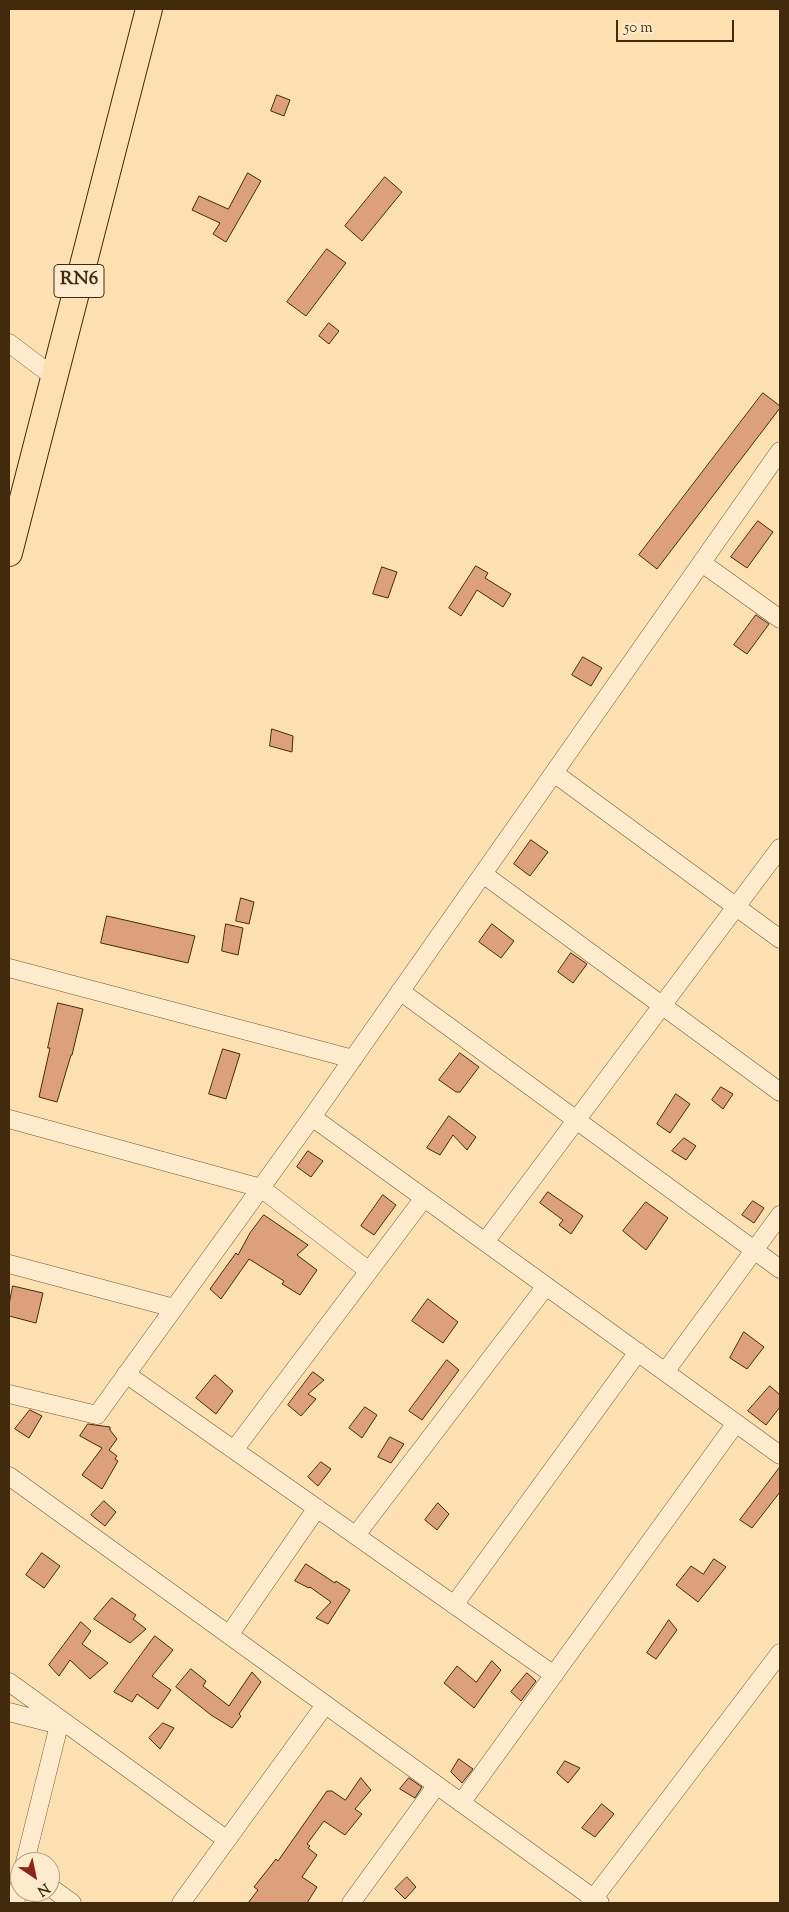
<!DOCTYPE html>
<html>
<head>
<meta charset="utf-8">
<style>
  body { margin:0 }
  #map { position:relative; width:789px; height:1912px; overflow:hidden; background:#fde0b2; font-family:"Sorts Mill Goudy",serif }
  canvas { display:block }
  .frame { position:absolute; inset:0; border:10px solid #422a0d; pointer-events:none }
  .north { position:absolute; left:10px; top:1852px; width:50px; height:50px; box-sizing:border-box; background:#feebcd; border:1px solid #b39e80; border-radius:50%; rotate:146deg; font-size:14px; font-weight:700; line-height:20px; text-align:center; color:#422a0d }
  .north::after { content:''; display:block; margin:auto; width:18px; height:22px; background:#8f2418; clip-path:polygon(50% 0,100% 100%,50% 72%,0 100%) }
  .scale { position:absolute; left:616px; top:20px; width:118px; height:22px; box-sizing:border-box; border:2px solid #422a0d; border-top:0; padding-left:6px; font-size:15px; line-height:18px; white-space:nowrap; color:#422a0d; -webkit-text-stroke:4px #feebcd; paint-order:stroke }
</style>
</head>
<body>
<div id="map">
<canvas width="789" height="1912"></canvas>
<div class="frame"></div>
<div class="north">N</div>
<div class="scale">50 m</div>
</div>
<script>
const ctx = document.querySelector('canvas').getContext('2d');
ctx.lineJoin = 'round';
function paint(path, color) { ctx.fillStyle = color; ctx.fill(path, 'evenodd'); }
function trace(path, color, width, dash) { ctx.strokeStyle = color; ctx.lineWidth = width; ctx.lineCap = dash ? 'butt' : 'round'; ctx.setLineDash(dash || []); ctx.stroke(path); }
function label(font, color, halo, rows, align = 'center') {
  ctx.font = font + ' "Sorts Mill Goudy",serif'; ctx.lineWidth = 4; ctx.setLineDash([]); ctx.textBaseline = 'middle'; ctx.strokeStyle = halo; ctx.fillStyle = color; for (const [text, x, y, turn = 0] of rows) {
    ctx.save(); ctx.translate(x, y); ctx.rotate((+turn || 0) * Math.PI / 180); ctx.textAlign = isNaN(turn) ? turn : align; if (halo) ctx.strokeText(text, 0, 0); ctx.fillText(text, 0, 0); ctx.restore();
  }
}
const building = new Path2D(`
  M277,95L290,100L284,116L271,111Z
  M248,173L261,181L226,242L213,234L220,223L192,210L199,196L228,209Z
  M385,177L402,192L362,241L345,226Z
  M327,249L346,263L306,316L287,302Z
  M329,323L339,331L329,344L319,336Z
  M763,393L780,406V408L657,569L639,555Z
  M758,521L773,532L747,568L731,557Z
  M476,566L488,573L485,578L511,594L503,607L477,590L461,616L449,608Z
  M382,567L397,572L388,598L373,594Z
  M756,615L769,624L747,654L734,645Z
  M583,657L602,668L591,686L572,675Z
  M272,729L293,736L292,752L270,746Z
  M531,840L548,852L530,876L514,864Z
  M241,898L254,902L249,924L236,921Z
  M107,916L195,936L188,963L101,943Z
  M226,924L243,928L238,955L222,951Z
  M492,924L514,941L501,958L479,942Z
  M571,953L587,964L573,983L558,972Z
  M58,1003L83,1009L72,1055H71L57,1102L39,1097L50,1048H48Z
  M223,1049L240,1054L226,1099L209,1094Z
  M460,1053L479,1067L460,1092H456L439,1080Z
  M721,1087L733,1094L723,1109L712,1100Z
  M676,1094L690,1104L670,1133L657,1124Z
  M449,1116L476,1137L467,1150L453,1135L440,1155L427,1148Z
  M684,1138L696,1146L686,1160L672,1151Z
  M308,1151L323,1161L311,1177L297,1167Z
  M548,1192L583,1216L571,1234L559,1225L563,1220L540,1203Z
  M383,1195L396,1205L374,1235L361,1226Z
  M753,1201L764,1208L754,1223L742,1215Z
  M646,1202L668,1218L646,1250L623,1231Z
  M264,1215L308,1245L297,1255L317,1270L300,1295L282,1284L284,1281L249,1259L221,1299L210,1289L236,1253L238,1255L250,1233Z
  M13,1286L43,1293L36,1323L9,1316V1305Z
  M428,1299L458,1322L443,1343L412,1321Z
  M744,1332L764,1347L747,1369L730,1358Z
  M447,1360L459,1370L422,1420L409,1411Z
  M313,1372L324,1380L308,1394L316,1399L301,1416L288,1405Z
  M215,1375L233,1391L216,1414L196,1398Z
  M770,1386L780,1395V1407L766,1425L748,1411Z
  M365,1407L377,1415L362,1438L349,1428Z
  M30,1410L42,1416L29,1438L15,1429Z
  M88,1424L110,1427V1430L117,1439L109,1450L117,1456L115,1459L118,1461L102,1489L82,1475L102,1448L80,1436Z
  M390,1437L404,1444L391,1463L378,1457Z
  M321,1462L331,1469L318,1486L308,1477Z
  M780,1467V1492L752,1528L740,1520Z
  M104,1501L116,1512L105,1526L91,1515Z
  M438,1503L449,1514L437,1530L425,1520Z
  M42,1553L60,1566L44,1588L26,1575Z
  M714,1559L726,1567L698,1602L676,1585L691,1566L703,1574Z
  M306,1564L335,1583L336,1581L350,1590L328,1624L316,1618L331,1602L310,1587L309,1588L295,1581Z
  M112,1598L136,1615L133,1619L146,1629L130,1643L94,1619Z
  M669,1620L677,1630L656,1659L647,1653Z
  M81,1622L91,1631L82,1644L108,1663L90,1679L70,1660L59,1676L49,1665Z
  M155,1636L173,1650L152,1676L171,1690L158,1709L137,1694L132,1702L114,1692Z
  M492,1661L501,1670L474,1708L444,1683L457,1666L476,1682Z
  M191,1669L206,1681L203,1686L229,1706L252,1672L261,1682L239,1714L241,1716L232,1728L211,1715L176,1687Z
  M527,1673L536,1681L521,1701L511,1692Z
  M163,1723L174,1728L160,1749L149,1738Z
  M459,1759L473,1769L462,1783L451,1772Z
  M565,1761L580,1768L568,1783L557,1773Z
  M361,1778L371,1790L355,1809L362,1814L345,1835L324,1821L307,1844L310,1846L308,1848L317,1855L302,1877L317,1887L307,1903H248L258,1890L254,1887L276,1859L278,1861L327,1791H332L345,1800Z
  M409,1778L422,1787L415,1798L400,1789Z
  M602,1804L614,1814L595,1837L582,1828Z
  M407,1877L416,1887L405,1899L395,1889Z`);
paint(building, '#dda07d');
trace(building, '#422a0d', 1);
const street = new Path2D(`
  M9,343L54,377
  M702,563L780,619
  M554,773L780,939
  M483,874L780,1092
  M9,968L353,1059
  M400,991L780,1269
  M312,1117L780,1455
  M9,1119L261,1188L369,1271
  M485,1242L780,848
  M9,1264L174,1308
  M665,1372L780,1215
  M126,1374L554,1675
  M9,1394L97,1415L312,1117L780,451
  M234,1450L424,1198
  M9,1476L600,1903
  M356,1535L546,1286
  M454,1605L638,1352
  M229,1635L317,1508
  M9,1682L227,1840
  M9,1712L59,1725L25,1862
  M461,1803L736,1423
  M50,1887L72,1903
  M15,1903L20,1883
  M181,1903L325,1705
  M351,1903L437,1785
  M590,1903L780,1653`);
const primary = new Path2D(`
  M9,553L149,9`);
trace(street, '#715836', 19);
trace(primary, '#422a0d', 28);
trace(street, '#feebcd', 18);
trace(primary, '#fde0b2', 26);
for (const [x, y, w] of [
  [79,281,50]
]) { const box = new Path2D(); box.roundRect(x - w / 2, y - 16.5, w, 33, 4); ctx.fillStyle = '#feebcd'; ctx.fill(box); trace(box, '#422a0d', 1); }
label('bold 19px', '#422a0d', null, [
  ["RN6",79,281]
]);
</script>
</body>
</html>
